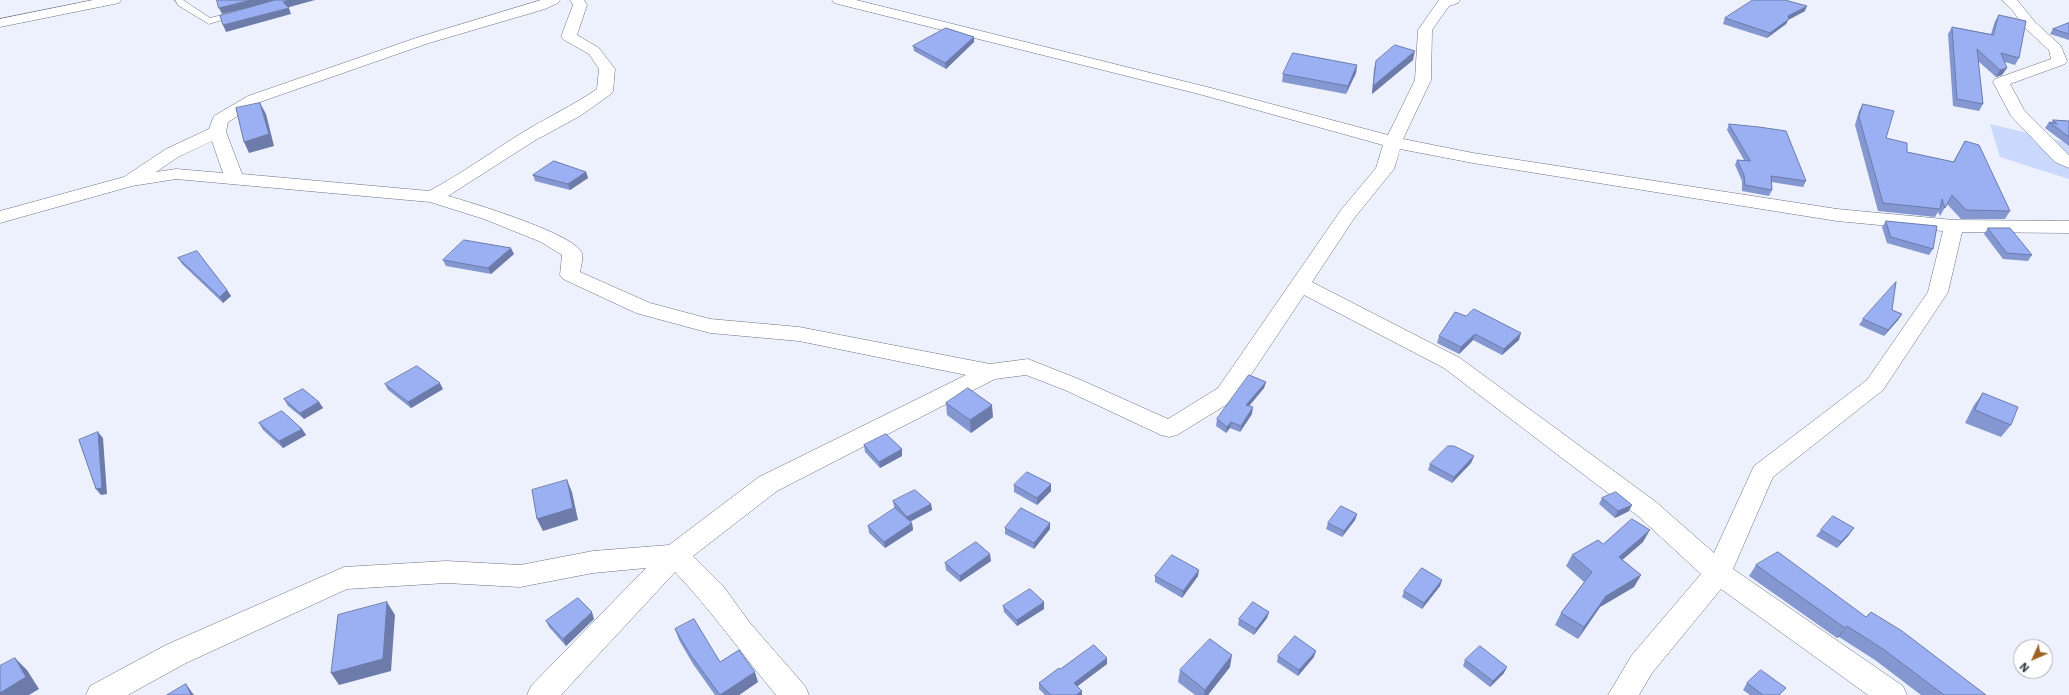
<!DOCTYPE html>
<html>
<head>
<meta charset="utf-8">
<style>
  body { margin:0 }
  #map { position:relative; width:2069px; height:695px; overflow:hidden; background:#edf1fd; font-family:"Work Sans",sans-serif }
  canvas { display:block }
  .north { position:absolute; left:2013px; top:639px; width:40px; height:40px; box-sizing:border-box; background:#fff; border:1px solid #afb0b3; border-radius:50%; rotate:225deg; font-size:11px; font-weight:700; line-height:16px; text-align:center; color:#363941 }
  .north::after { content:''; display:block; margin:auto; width:14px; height:18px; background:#9e6324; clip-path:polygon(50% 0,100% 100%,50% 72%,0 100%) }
</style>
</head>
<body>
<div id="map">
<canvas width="2069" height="695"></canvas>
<div class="north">N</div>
</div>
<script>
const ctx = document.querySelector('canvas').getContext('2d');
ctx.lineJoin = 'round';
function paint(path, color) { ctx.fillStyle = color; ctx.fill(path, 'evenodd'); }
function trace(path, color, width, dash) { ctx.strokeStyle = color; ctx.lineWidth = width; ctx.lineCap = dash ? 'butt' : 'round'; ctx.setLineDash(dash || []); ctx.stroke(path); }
paint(new Path2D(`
  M1990,124L2069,143V179L2000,157Z`), '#cad8fd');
const service = new Path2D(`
  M175,0H183L210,18L238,11L242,14L209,24L179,6Z`);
const minor = new Path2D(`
  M93,0H121L119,3L114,4L0,27V19Z
  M541,0H560L558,3L545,9L429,43L260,102L228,122L226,132L242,174L429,191C461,174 490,153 520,134C546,118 572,106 597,89L599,69L589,54L564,40L561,37L573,5L570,0H584L587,5L577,35L599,48L615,69L613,91L611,94L580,116L534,141L448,196C473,203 568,232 581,251C584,256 581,266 580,272L650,303L710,319L799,327L990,364L1028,359L1081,380L1168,419L1218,388L1341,210L1376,168L1383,145L1199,94L834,3L832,0H856L1211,88L1388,135L1415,80L1418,30L1439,0H1460L1458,3L1449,6L1432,30L1431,80L1403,139L1473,153L1837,209L1954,220L2069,221V233L1962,232L1948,292L1883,390L1773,477L1733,569L1903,686L1907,695H1868L1721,589L1652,673L1639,695H1608L1632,655L1701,574L1638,516L1444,368L1304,295L1234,400L1177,435L1169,437L1161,435L1065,390L1026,375L995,379L777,491L693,556L723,586L750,623L805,686L809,695H776C742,654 712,611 675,572L561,695H527L531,686L646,568L593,573L520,587L446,583L347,589L186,663L128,695H86L90,686L166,645L344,567L446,561L520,565L593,551L669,545L759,477L966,375L799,341L710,333L636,313L563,279L560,275L562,255L541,242L484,219L430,202L176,179L132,186L0,223V211L124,177L166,149L209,129L214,116L248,96L419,37ZM212,141L223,173L176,169L156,172L178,157ZM1400,149L1473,163L1837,221L1943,231L1928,292L1867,380L1754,466L1714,553L1656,502L1460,358L1312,282L1355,217L1394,169Z
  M2002,0H2017L2035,22L2061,46L2067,61L2065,64L2010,84L2024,110L2069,155V168L2055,162L2011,116L1993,82L1995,79L2051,59L2049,50L2025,28L2013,11Z`);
trace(service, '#6b7182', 1);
trace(minor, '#6b7182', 1);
paint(service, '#fff');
paint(minor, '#fff');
paint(new Path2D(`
  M1805,11L1788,20L1786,24L1767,38L1723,24L1725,18Z
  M1999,15L2019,58L2015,65L2005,62L2002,75L1996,77L1978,61L1983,104L1979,111L1953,106L1948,34L1952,27L1991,34L1995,21Z
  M2069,23V40L2050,34L2053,29Z
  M974,37V42L946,69L914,51L913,46Z
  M1413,60L1372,94L1374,69L1376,61Z
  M1357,65L1356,73L1346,94L1282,82L1283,74Z
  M1863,104L1886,138L1907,152L1953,162L1965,141L2010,211L2005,219H1961L1947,204L1940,216L1938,212L1935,217L1878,211L1855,125L1859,111Z
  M2053,120L2069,121V146L2045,128L2049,122L2051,123Z
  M1729,124L1806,181L1803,187L1771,182L1772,190L1769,196L1742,191V181L1735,165L1737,160H1744L1727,130Z
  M586,172L588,178L570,190L535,181L533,175Z
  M1886,221L1933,249L1929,255L1887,243L1882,227Z
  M1988,228L2032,255L2028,261L2003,259L1984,234Z
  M514,254L491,274L446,266L443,260Z
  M178,258L227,290L231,296L223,303L182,264Z
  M1892,310L1902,314L1898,320L1884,336L1859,325L1863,319Z
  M1466,316L1519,340L1502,355L1473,340L1459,354L1437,343L1439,336Z
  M1266,382L1264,388L1249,406L1252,414L1240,432L1230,428L1226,433L1216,426L1217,419Z
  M385,384L443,389L411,408L388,390Z
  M1983,393L2011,425L2001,437L1965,423L1974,405Z
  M284,399L319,402L323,408L304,419L288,406Z
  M946,403L993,417L971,433L947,415Z
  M259,423L302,429L306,435L283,448L263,430Z
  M864,445L902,449V456L880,468L865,452Z
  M1474,456L1471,463L1452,483L1428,470L1430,464Z
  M1051,484V491L1037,505L1014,492V485Z
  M1602,498L1629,511L1615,518L1599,504Z
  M893,501L931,504L932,510L910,522L912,523L913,530L885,548L869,533L868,526L895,509L894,507Z
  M1357,514L1355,520L1342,537L1326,529L1328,523Z
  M1050,523V529L1034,549L1005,534V528Z
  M1821,530L1849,535L1837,548L1816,536Z
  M1643,542L1622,560L1641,575L1634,587L1600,607L1578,639L1555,625L1561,613L1584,582L1566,566L1572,555L1603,544Z
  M991,561L960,582L946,570L945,563Z
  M1756,565L1866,617L1986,695H1921L1875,660L1839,637L1837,638L1749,576Z
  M1155,576H1198L1182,598L1155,582Z
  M1442,580L1440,586L1422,609L1402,597L1404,591Z
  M1044,602V609L1017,626L1004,612L1003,606Z
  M1269,612L1267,618L1254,635L1238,625L1239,619Z
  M594,619L566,646L549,627L546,621Z
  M675,629L720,662L758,682L739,695H715L693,664L679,640Z
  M1278,656L1314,657L1298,676L1277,662Z
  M1465,660L1504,673L1490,687L1463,666Z
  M1107,664L1077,686L1082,691V695H1045L1039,689V683L1060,669Z
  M1230,667L1208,695H1195L1178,682L1180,670Z
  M1747,683L1780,695H1750L1743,690Z`), '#8497d1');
paint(new Path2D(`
  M251,0H276L277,1L222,14L219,8Z
  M289,0H315L286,8L283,2Z
  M1807,6L1805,11L1788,20L1786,24L1767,38L1770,33L1788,16Z
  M289,8L291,14L226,32L223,25Z
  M974,37V42L946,69L945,63Z
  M1415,51L1413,60L1372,94L1373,86Z
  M1357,65L1356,73L1346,94L1348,86Z
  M2007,68L2002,75L1996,77L2000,70Z
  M260,103L266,114L274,146L249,153L244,142Z
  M586,172L588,178L570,190L568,184Z
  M511,248L514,254L491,274L488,268Z
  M227,290L231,296L223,303L220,297Z
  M1902,314L1898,320L1884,336L1888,330Z
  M1521,333L1519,340L1502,355L1504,349Z
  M1475,334L1473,340L1459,354L1461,347Z
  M1266,382L1264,388L1245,411L1246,405Z
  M440,383L443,389L411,408L408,402Z
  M319,402L323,408L304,419L300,413Z
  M992,405L993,417L971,433L970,420Z
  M1253,407L1252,414L1240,432L1241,426Z
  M1231,422L1230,428L1226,433L1227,427Z
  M302,429L306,435L283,448L279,441Z
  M98,432L103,438L107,494L101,495L96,489Z
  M902,449V456L880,468L879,462Z
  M1474,456L1471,463L1452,483L1454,477Z
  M567,480L572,492L578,520L543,531L537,519Z
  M1051,484V491L1037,505V498Z
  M931,504L932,510L907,523V517Z
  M1632,505L1629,511L1615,518L1618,511Z
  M1357,514L1355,520L1342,537L1344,531Z
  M912,523L913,530L885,548L884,542Z
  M1050,523V529L1034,549V543Z
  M1854,528L1849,535L1837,548L1841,542Z
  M1650,530L1643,542L1613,568L1619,557Z
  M990,554L991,561L960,582V576Z
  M1199,570L1198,576L1182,598L1183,591Z
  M1641,575L1634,587L1600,607L1578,639L1584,627L1606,596Z
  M1442,580L1440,586L1422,609L1424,603Z
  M387,602L395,615L391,671L339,685L331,673Z
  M1044,602V609L1017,626V620Z
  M592,612L594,619L566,646L563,639Z
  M1269,612L1267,618L1254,635L1256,629Z
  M1847,626L1839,637L1837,638L1845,628Z
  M1316,651L1314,657L1298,676L1299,670Z
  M1232,655L1230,667L1208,695H1204L1205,690Z
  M15,658L27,670L39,689L29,695H0V693Z
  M1107,658V664L1074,689V683Z
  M1507,667L1504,673L1490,687L1493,681Z
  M755,672L758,682L739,695H720Z
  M186,684L191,691L194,695H191Z
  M1082,691V695H1076Z`), '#6c7baa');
const building = new Path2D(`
  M217,0H251L219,8Z
  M275,0H289L283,2L289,8L223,25L220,16Z
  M1753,0H1785L1807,6L1788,16L1789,19L1770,33L1725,18Z
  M1999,15L2026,21L2019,58L2001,53L2007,68L2000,70L1977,49L1983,104L1957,99L1952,27L1993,35Z
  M2069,23V34L2053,29Z
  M946,28L974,37L945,63L913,46Z
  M1395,45L1415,51L1373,86L1376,61Z
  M1293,53L1357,65L1348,86L1283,74Z
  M260,103L269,134L244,142L236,108Z
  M1863,104L1894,111L1886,138L1907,143V152L1954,162L1965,141L1979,145L2010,211L1966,210L1952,195L1945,208L1942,199L1940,209L1883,203L1859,117Z
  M2053,120L2069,121V137L2049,122L2057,124Z
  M1729,124L1759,127L1786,131L1806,181L1771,176L1772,190L1745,185L1744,175L1737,160L1750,161Z
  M554,161L586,172L568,184L533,175Z
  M1886,221L1937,226L1933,249L1891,237Z
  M1988,228H2010L2032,255L2007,253Z
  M464,240L511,248L488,268L443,260Z
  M197,251L227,290L220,297L178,258Z
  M1896,282L1892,310L1902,314L1888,330L1863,319Z
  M1474,309L1521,333L1504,349L1475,334L1461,347L1439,336L1455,312L1466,316Z
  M417,366L440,383L408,402L385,384Z
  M1249,375L1266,382L1246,405L1253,407L1241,426L1231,422L1227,427L1217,419Z
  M968,388L992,405L970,420L946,403Z
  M303,389L319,402L300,413L284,399Z
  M1983,393L2018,407L2011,425L1975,410Z
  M282,411L302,429L279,441L259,423Z
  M98,432L102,488L96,489L79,440Z
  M886,434L902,449L879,462L864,445Z
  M1448,446H1454L1474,456L1454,477L1430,464Z
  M1027,472L1051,484L1037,498L1014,485Z
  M567,480L573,508L537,519L532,490Z
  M915,490L931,504L907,517L893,501Z
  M1616,492L1632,505L1618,511L1602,498Z
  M1341,506L1357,514L1344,531L1328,523Z
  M895,508L912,523L884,542L868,526Z
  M1021,508L1050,523L1034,543L1005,528Z
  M1833,516L1854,528L1841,542L1821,530Z
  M1632,519L1650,530L1619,557L1641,575L1606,596L1584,627L1561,613L1592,572L1572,555L1598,540L1603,544Z
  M976,542L990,554L960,576L945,563Z
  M1778,552L1866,617L1871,612L1902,631L1986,695H1944L1883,649L1847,626L1845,628L1756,565Z
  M1172,555L1199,570L1183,591L1155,576Z
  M1422,568L1442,580L1424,603L1404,591Z
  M1030,589L1044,602L1017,620L1003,606Z
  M578,598L592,612L563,639L546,621Z
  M387,602L383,659L331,673L338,615Z
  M1253,602L1269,612L1256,629L1239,619Z
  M694,619L720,662L739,650L755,672L720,695L690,654L675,629Z
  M1295,636L1316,651L1299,670L1278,656Z
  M1210,639L1232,655L1205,690L1180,670Z
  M1094,645L1107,658L1074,683L1082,691L1076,695H1051L1039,683L1059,668L1060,669Z
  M1480,646L1507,667L1493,681L1465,660Z
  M15,658L26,677L0,693V666Z
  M1761,670L1786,688L1779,695H1763L1747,683Z
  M186,684L191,695H167Z`);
paint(building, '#9ab0f3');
trace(building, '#6c7baa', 1);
</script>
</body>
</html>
